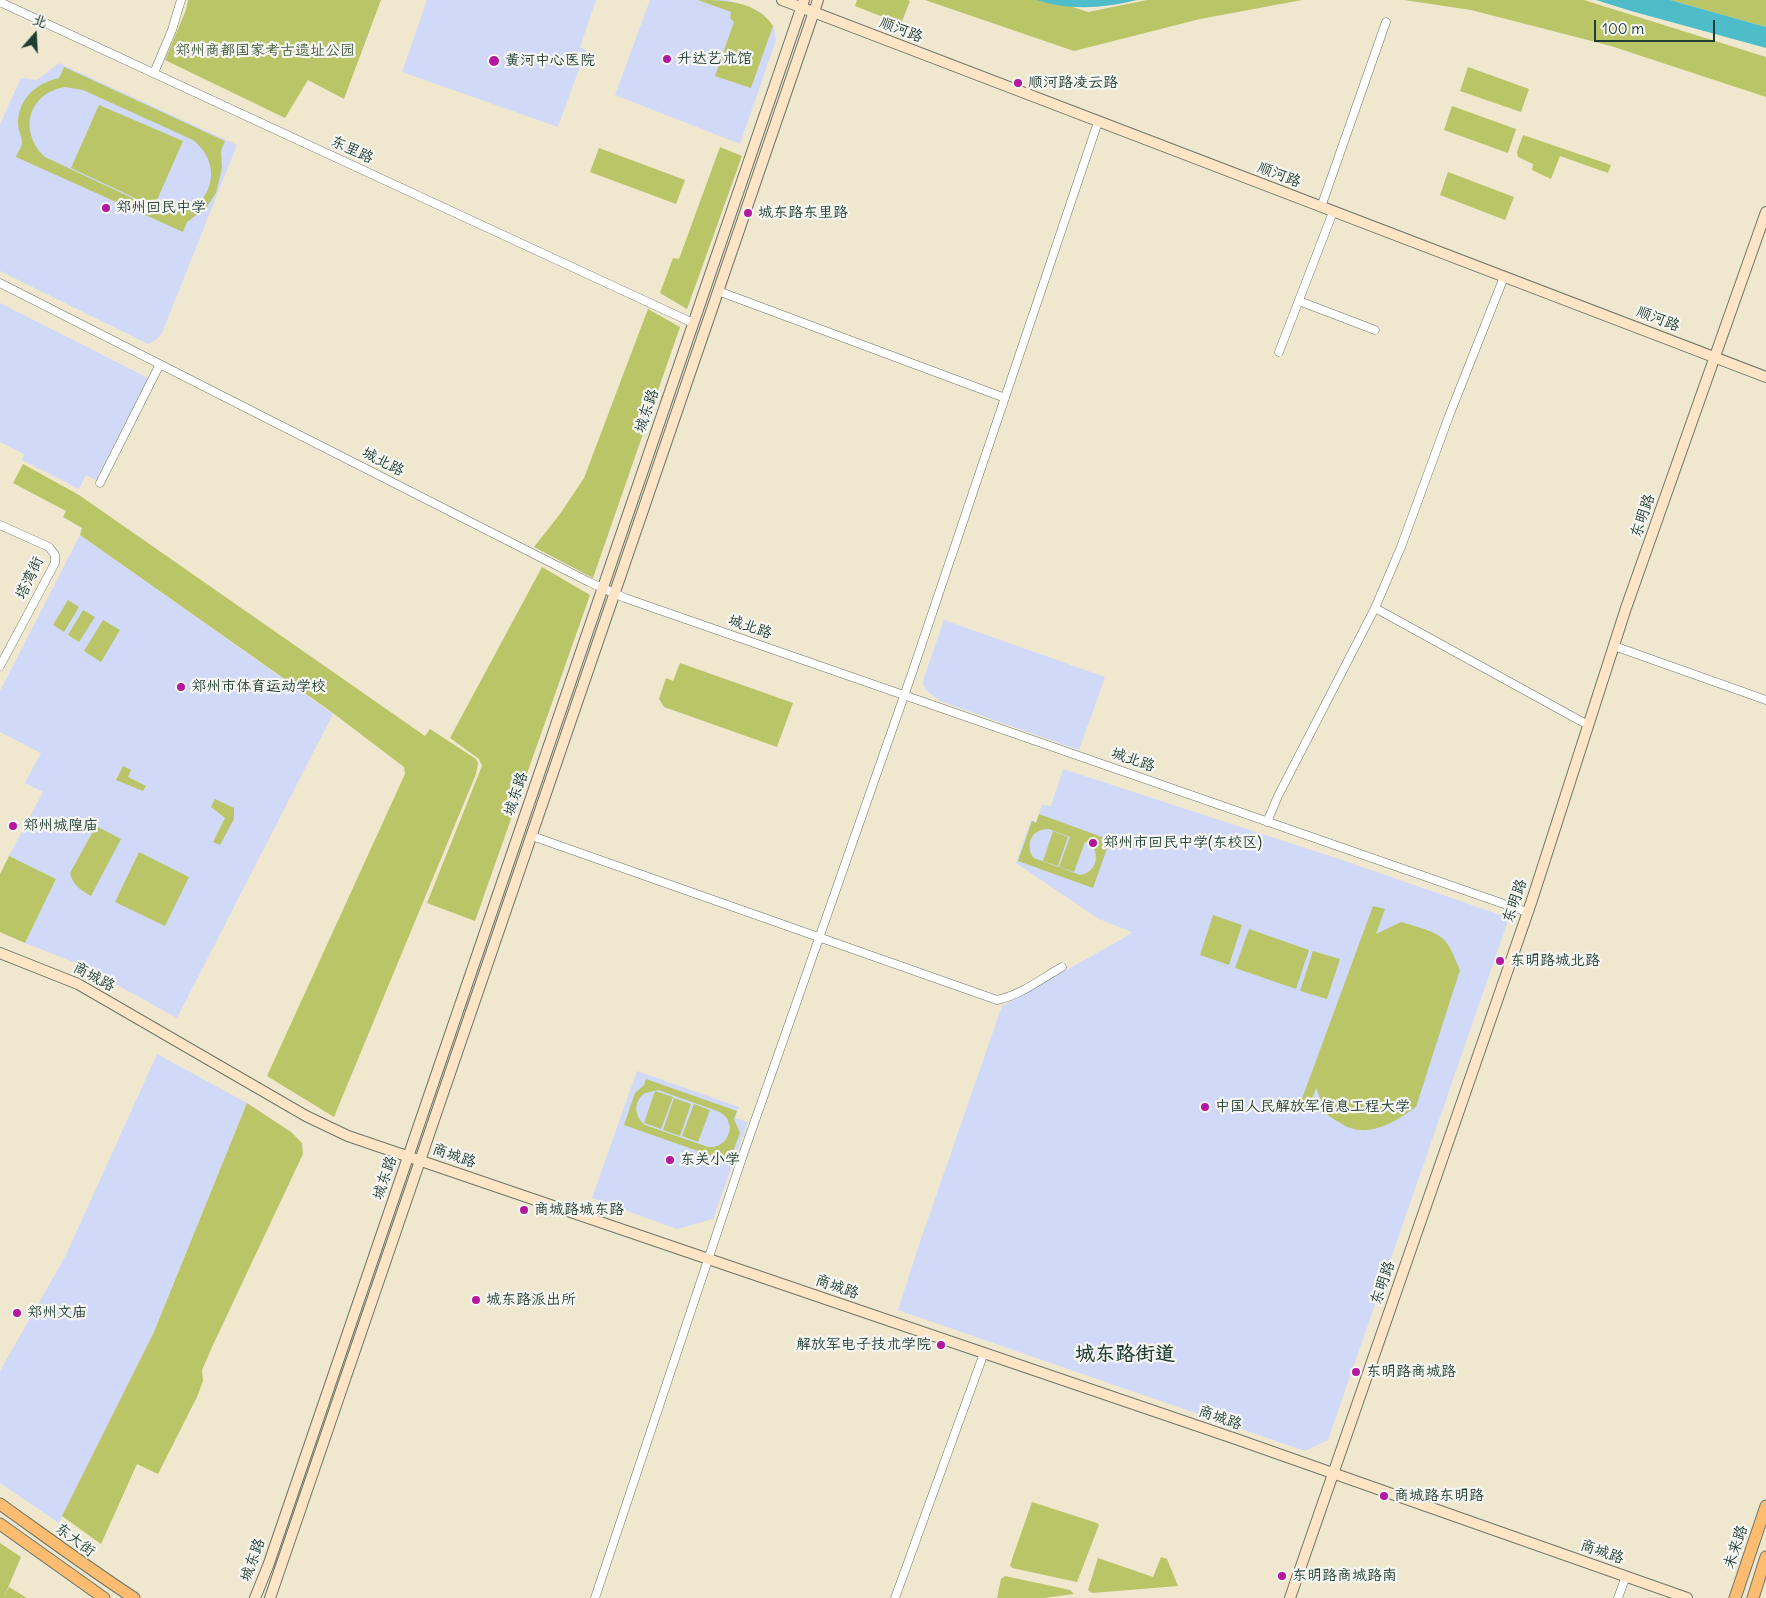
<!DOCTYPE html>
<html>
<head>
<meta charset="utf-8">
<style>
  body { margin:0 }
  #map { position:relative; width:1766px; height:1598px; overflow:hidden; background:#f0e7cf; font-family:Delius,"LXGW WenKai TC",sans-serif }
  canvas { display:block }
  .north { position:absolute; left:10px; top:10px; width:50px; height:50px; -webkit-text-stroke:4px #f6f6f2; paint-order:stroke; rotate:19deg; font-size:14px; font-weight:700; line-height:20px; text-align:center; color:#1f3d34 }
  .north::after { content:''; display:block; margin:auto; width:18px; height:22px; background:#1f3d34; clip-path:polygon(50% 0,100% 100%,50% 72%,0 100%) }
  .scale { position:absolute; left:1594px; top:20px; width:121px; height:22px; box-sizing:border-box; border:2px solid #1f3d34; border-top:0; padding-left:6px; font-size:15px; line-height:18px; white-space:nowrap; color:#1f3d34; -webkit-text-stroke:4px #f6f6f2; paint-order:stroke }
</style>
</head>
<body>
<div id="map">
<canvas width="1766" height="1598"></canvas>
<div class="north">北</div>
<div class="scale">100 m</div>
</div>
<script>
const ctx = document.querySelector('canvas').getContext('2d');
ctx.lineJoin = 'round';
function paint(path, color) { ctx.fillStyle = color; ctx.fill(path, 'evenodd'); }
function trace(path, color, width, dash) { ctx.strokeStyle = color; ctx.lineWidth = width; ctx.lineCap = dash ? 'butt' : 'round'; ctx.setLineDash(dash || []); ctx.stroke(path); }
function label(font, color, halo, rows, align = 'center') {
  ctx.font = font + ' Delius,"LXGW WenKai TC",sans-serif'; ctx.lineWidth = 4.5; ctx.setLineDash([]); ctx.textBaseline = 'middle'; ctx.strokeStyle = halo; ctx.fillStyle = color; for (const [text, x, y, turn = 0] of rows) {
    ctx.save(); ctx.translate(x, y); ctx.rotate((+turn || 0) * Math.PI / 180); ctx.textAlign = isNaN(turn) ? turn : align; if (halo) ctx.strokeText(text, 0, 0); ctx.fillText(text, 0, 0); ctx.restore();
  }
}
paint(new Path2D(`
  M427,0H596L580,47L586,50L558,127L402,72Z
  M650,0H728L761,12L774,28L776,40L740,144L615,95Z
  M59,63L237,145L162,333L157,339L148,344L0,271V124L21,78L37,80Z
  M0,303L148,378L96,480L86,475L79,489L22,460L24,454L0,442Z
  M80,535L333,714L177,1018L81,965L25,943L56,879L9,856L43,792L25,783L41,753L0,732V691Z
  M944,620L1105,677L1079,750L940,701L926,690L923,683L925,675Z
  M1063,769L1342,860L1509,918L1328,1440L1305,1451L898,1310L919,1245L1002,1006L1122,939L1132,932L1099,919L1016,863L1031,820L1036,822L1042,805L1051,806Z
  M157,1054L247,1103L154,1332L59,1523L0,1483V1371L66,1255Z
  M637,1071L739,1107L735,1118L748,1122L713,1219L677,1229L592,1198Z`), '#d1d9f9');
paint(new Path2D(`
  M188,0H381L344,99L308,80L285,118L165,60L186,10Z
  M698,0C725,0 757,1 773,26L751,88L715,76L734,22L730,18L731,12Z
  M857,0H908L910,1L901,24L855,6Z
  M925,0H1052L1088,12L1147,0H1302L1200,19L1074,51Z
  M1404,0H1584L1766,57V97L1611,46L1471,10Z
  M1670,0H1766V27Z
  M64,67L225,141L221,151L222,168L216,193L206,208L187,222L183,232L16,157C17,153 22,147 22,143C22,136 18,130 18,124C18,99 36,83 59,78ZM65,87L83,90L193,140C230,169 206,222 160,211L45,157C18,132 28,93 65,87Z
  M1468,67L1529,89L1521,112L1460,91Z
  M99,105L183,141L154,207L71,168Z
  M1452,106L1516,129L1508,153L1444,130Z
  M1523,135L1611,165L1608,173L1560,156L1551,179L1532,170L1533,164L1518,157L1517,152Z
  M720,147L742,156L687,309L660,293L673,258L679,259Z
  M599,148L685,180L676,204L590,172Z
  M1448,172L1514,197L1505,220L1440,195Z
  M648,309L680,327L593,578L534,547L560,514L584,478Z
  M23,464L79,495L425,736L430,729L476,759L478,763L476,774L334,1117L267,1076L405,774L404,767L333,713L80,535L82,528L63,517L66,511L13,483Z
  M542,567L590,595L475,921L427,903L482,766L479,759L450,738Z
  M68,600L79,607L64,632L53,625Z
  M83,610L95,617L79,642L68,635Z
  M103,620L120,630L101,662L84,651Z
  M680,663L793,703L777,747L664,707L659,699L666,678L673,681Z
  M123,766L131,770L128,777L146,786L143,791L116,780Z
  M215,799L234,808V819L220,845L213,842L225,818L211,807Z
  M1039,814L1110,840L1093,888L1018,861L1032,821L1036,823ZM1049,829L1070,837L1059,867L1074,872L1085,842L1091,844C1101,857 1095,873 1080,875L1034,858C1024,845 1032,828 1049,829Z
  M96,826L121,839L91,896C80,890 73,885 70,873Z
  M1053,831L1068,837L1058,866L1043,861Z
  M139,852L189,877L165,926L115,902Z
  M9,856L56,879L25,943L0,932V874Z
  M1373,906L1385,909L1376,934L1401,922C1411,925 1435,931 1442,938C1451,945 1455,960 1460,970L1416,1107C1394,1123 1365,1141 1339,1122C1335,1120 1329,1117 1326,1113C1321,1107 1320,1095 1316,1088L1308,1109L1299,1107Z
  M1213,915L1242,925L1229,965L1200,955Z
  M1249,929L1309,950L1296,989L1235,968Z
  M1313,951L1340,959L1327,999L1300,991Z
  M646,1079L737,1111L734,1119L740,1133L729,1162L624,1125L635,1093L644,1085ZM658,1090L720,1112L727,1118L730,1127C729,1140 720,1148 708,1147L645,1125C634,1116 633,1102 645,1093Z
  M655,1091L673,1097L661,1129L644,1123Z
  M674,1098L691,1104L680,1136L663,1130Z
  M247,1103L291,1132L302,1143L303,1154L213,1345L202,1370L203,1381L197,1397L158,1474L137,1464L101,1544L62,1516L154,1332Z
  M694,1104L710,1110L698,1142L682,1136Z
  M1032,1502L1097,1523L1099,1525L1077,1582L1012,1568L1010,1565Z
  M0,1543L21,1557L4,1597L9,1587L27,1598H0Z
  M1161,1557L1167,1559L1178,1586L1092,1593L1088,1590L1098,1558L1153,1577Z
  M1005,1576L1070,1590L1074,1594L1044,1598H997L1001,1579Z`), '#b9c567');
paint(new Path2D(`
  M1037,0H1137C1104,8 1070,11 1037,0Z
  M1596,0H1670L1766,27V48L1631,11Z`), '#4fbcc9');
const street = new Path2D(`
  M0,2L693,323
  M154,73L172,30L181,0
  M1321,207L1386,22
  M0,283L589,582L625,598L1527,912
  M718,291L1005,398
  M1299,301L1375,330
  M1279,352L1333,212
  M100,483L160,364
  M0,525L49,547L55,555V563L0,666
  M1375,608L1588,725
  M1614,646L1766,700
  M1267,822L1278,796L1375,608L1401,547L1449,416L1504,277
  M532,836L997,1000C1021,995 1041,979 1062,967
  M595,1598L744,1152L911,676L1098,122
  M895,1598L984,1353
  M1618,1598L1626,1576`);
const secondary = new Path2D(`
  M782,0L1766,377
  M0,953L78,984L306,1116L348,1136L1236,1439L1687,1598
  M255,1598L268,1566L804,0
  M270,1598L818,0
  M1290,1598L1532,900L1626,608L1766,212`);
const primary = new Path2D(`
  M0,1504C45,1536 88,1568 134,1598
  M0,1524L104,1598
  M1735,1598L1766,1506
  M1753,1598L1766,1557`);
trace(street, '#68786a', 9);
trace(secondary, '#68786a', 12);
trace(primary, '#68786a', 13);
trace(street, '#fff', 8);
trace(secondary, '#ffe4c6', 10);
trace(primary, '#febc70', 11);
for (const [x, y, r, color] of [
  [667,59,5,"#b5179e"],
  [494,61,6,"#b5179e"],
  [1018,83,5,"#b5179e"],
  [106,208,5,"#b5179e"],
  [748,213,5,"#b5179e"],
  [181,687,5,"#b5179e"],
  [13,826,5,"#b5179e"],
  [1093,843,5,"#b5179e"],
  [1500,961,5,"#b5179e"],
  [1205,1107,5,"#b5179e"],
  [670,1160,5,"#b5179e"],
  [524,1210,5,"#b5179e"],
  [476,1300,5,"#b5179e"],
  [17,1313,5,"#b5179e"],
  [941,1345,5,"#b5179e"],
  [1356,1372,5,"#b5179e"],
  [1384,1496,5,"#b5179e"],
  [1282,1576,5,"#b5179e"]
]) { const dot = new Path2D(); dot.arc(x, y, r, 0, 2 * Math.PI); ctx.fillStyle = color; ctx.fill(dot); trace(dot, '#f6f6f2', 2); }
label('15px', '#1f3d34', '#f6f6f2', [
  ["顺河路",901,30,21],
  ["东里路",352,150,25],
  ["顺河路",1279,175,21],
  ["顺河路",1658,319,21],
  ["城东路",647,411,-71],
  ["城北路",383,462,27],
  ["东明路",1643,516,-71],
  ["塔湾街",30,578,-65],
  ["城北路",750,627,19],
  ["城北路",1133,760,19],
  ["城东路",516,794,-71],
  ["东明路",1515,901,-71],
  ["商城路",94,977,28],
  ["商城路",454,1156,19],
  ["城东路",385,1178,-71],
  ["东明路",1383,1283,-71],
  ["商城路",837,1287,19],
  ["商城路",1220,1418,19],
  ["东大街",75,1540,37],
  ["未来路",1736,1547,-72],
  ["商城路",1602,1552,19],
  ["城东路",253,1560,-70]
]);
label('15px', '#465f41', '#f6f6f2', [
  ["郑州商都国家考古遗址公园",265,51]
]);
label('15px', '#1f3d34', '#f6f6f2', [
  ["升达艺术馆",677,59],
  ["黄河中心医院",505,61],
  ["顺河路凌云路",1028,83],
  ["郑州回民中学",116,208],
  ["城东路东里路",758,213],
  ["郑州市体育运动学校",191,687],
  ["郑州城隍庙",23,826],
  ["郑州市回民中学(东校区)",1103,843],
  ["东明路城北路",1510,961],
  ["中国人民解放军信息工程大学",1215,1107],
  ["东关小学",680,1160],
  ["商城路城东路",534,1210],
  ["城东路派出所",486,1300],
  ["郑州文庙",27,1313],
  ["解放军电子技术学院",931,1345,"right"],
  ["东明路商城路",1366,1372],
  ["商城路东明路",1394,1496],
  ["东明路商城路南",1292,1576]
], 'left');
label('bold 20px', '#1f3d34', '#f6f6f2', [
  ["城东路街道",1125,1354]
]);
</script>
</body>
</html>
